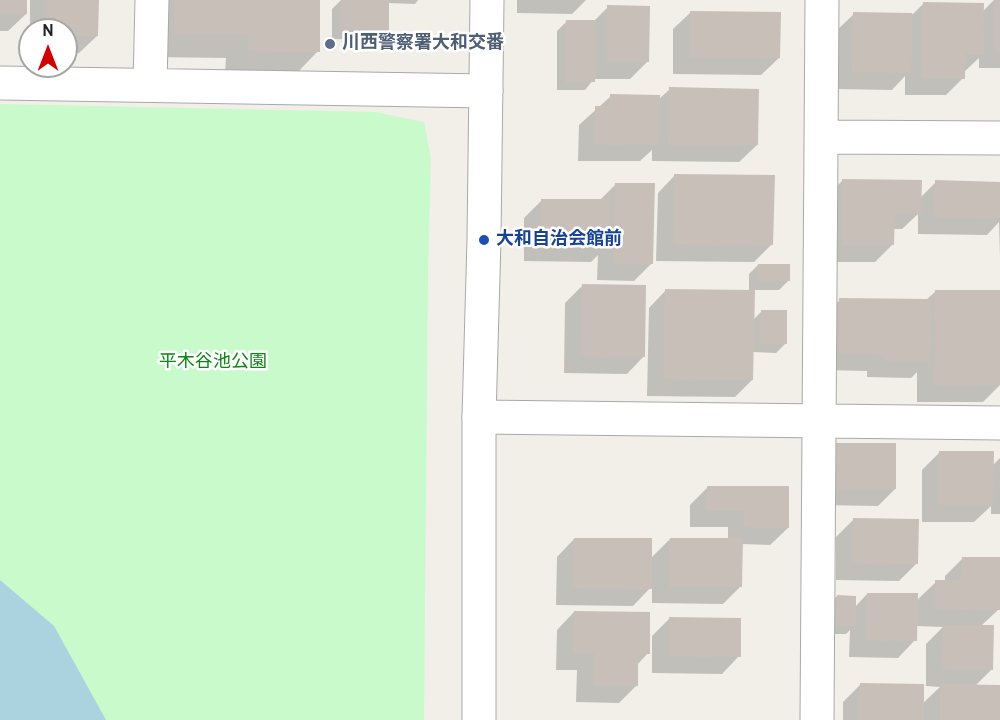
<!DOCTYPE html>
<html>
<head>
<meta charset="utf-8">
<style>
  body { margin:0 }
  #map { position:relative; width:1000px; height:720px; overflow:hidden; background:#f2efe9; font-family:Overpass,sans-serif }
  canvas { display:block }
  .north { position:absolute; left:18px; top:18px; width:60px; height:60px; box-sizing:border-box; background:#fff; border:2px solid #a7a7a7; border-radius:50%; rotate:0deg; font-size:16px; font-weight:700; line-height:24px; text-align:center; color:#222 }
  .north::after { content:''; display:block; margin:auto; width:21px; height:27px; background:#d40000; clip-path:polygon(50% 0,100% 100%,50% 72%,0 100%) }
</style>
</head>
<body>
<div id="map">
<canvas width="1000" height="720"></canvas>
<div class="north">N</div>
</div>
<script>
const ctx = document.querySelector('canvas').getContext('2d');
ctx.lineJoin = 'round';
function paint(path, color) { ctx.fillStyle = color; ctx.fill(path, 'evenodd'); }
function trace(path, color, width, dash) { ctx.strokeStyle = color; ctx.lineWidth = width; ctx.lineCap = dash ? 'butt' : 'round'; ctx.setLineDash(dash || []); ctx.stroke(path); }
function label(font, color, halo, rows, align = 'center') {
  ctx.font = font + ' Overpass,"Noto Sans JP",sans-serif'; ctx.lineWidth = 5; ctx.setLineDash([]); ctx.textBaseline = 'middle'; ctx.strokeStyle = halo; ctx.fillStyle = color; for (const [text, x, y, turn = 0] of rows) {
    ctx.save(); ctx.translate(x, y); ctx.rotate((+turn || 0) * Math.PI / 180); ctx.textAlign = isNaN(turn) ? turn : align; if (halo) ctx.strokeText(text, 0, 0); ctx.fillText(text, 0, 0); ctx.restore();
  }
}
paint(new Path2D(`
  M0,104L376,112L424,122L431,158L428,269L424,720H0Z`), '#c8facc');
paint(new Path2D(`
  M0,580L54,626L106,720H0Z`), '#aad3df');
paint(new Path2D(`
  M0,0H26V14L8,31H0Z
  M30,0H97V36L79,53H66V30H30V52Z
  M152,0H319L318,51L295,75L225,74L226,58L151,57Z
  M341,0H418L415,4L388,3V31L379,40L332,39V9Z
  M517,0H586L572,14L517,13Z
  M994,0H1000V68H979V58L964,72L963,78L946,95H905V76L892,90L836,89V31L854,14H913L924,3L982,12Z
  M608,7L648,61L630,79H594L585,90H557V31L566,22H593Z
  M691,12L779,58L761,75L673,74V29Z
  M670,89L757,145L739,162L652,161V150L640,161H578L579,125L611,96L658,100Z
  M675,175L772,244L754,262L656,261L658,193Z
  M843,180L920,198L936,182L1000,183V258L999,222L987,235L918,234V214L902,229H893V244L875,262H825V198Z
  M615,185L652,263L634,281L597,280L598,255L591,262L524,261V218L542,200L599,201Z
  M758,265L788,281L779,290H753V320L761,312L785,344L776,353L752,352V380L735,397L647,396L649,308L666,290L749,292V274Z
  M582,286L644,356L627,374L564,373L565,303Z
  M936,291L1000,292V385L983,402H917V372L911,378L867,377V371L822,370V317L840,300H926Z
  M837,444L895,489L878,506L819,505V461Z
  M940,452L992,466L1000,458V514H991V506L974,522H922V470Z
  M708,487L788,528L770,545L741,544V586L723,604L652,603V586L633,606L556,605L557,557L574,539L650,559L670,539L728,540V527H690V505Z
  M854,519L917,563L899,581L836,580V537Z
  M962,559L998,610L981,626L991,670L975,686H1000V720H843V702L860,685L922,704L940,687L926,686V644L943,627L916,626L915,640L898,658L849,657L850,630L846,634H828V605L837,596L855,607L867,594L916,601L936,582H945V576Z
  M574,612L648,653L637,665L636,686L619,703L576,702L577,670H556L557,630Z
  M670,618L739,656L722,674L652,673V636Z`), '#0003');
paint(new Path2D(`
  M0,0H27V14H0Z
  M47,0H99L98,36H66V30H46Z
  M175,0H320V52L248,51L249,35L174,34Z
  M341,0H389V32L340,31Z
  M996,0H1000V51H995Z
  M923,2L984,3L983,55L965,54V79L922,78Z
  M607,5L650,6L649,62H607Z
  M690,11L781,12L780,58L690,57Z
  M853,12L912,13L911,73L852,72Z
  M566,20H596L595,82H565Z
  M669,87L759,89L758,145H668Z
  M610,94L660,95L659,145L595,144V106H610Z
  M674,174L775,175L773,245L673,244Z
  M842,179L922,180L921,213H895L894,245H842Z
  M935,180L1000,182V218L934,217Z
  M615,183H655L653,264L614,263Z
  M541,199H610V245L541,244Z
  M758,264H790V281H758Z
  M582,284L646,285L645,357L581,356Z
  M665,289L755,290L753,380L664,379Z
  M935,290H1000V385H934Z
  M839,298L931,299L930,361H884V354L839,353Z
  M761,310H787V344H760Z
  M836,443H896V489H836Z
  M939,451H994L993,505H939Z
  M707,486H789V528L744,527V511L706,510Z
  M853,518L919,519L918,564L852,563Z
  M574,538H652V589L573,588Z
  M670,538H743L742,587L669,586Z
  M962,557H1000V610L935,609V580H961Z
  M867,593H918L917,641L866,640Z
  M837,595L856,596V626H836Z
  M574,611L650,612V654H638V686H593L594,653H573Z
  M669,617L741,618V657L669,656Z
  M943,625H994L993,670L942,669Z
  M860,683L924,684V720H859Z
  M940,684L1000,685V720H940Z`), '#c7bfb8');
const minor = new Path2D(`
  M0,83L486,91
  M150,85L152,0
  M821,137L1000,138
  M479,417L1000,423
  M817,720L822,0`);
const tertiary = new Path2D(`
  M479,720V417L484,240L487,0`);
trace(minor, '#a9a9a9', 35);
trace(tertiary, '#a9a9a9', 35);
trace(minor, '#fff', 33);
trace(tertiary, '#fff', 33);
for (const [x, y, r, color] of [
  [330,44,6,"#5c6f8a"],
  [484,240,6,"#1a4fb4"]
]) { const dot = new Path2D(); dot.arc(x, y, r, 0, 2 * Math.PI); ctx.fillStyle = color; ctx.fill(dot); trace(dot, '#fff', 2); }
label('bold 18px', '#4e5e75', '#fff', [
  ["川西警察署大和交番",342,44]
], 'left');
label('bold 18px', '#164399', '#fff', [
  ["大和自治会館前",496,240]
], 'left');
label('18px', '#0c8416', '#fff', [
  ["平木谷池公園",213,363]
]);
</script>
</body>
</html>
